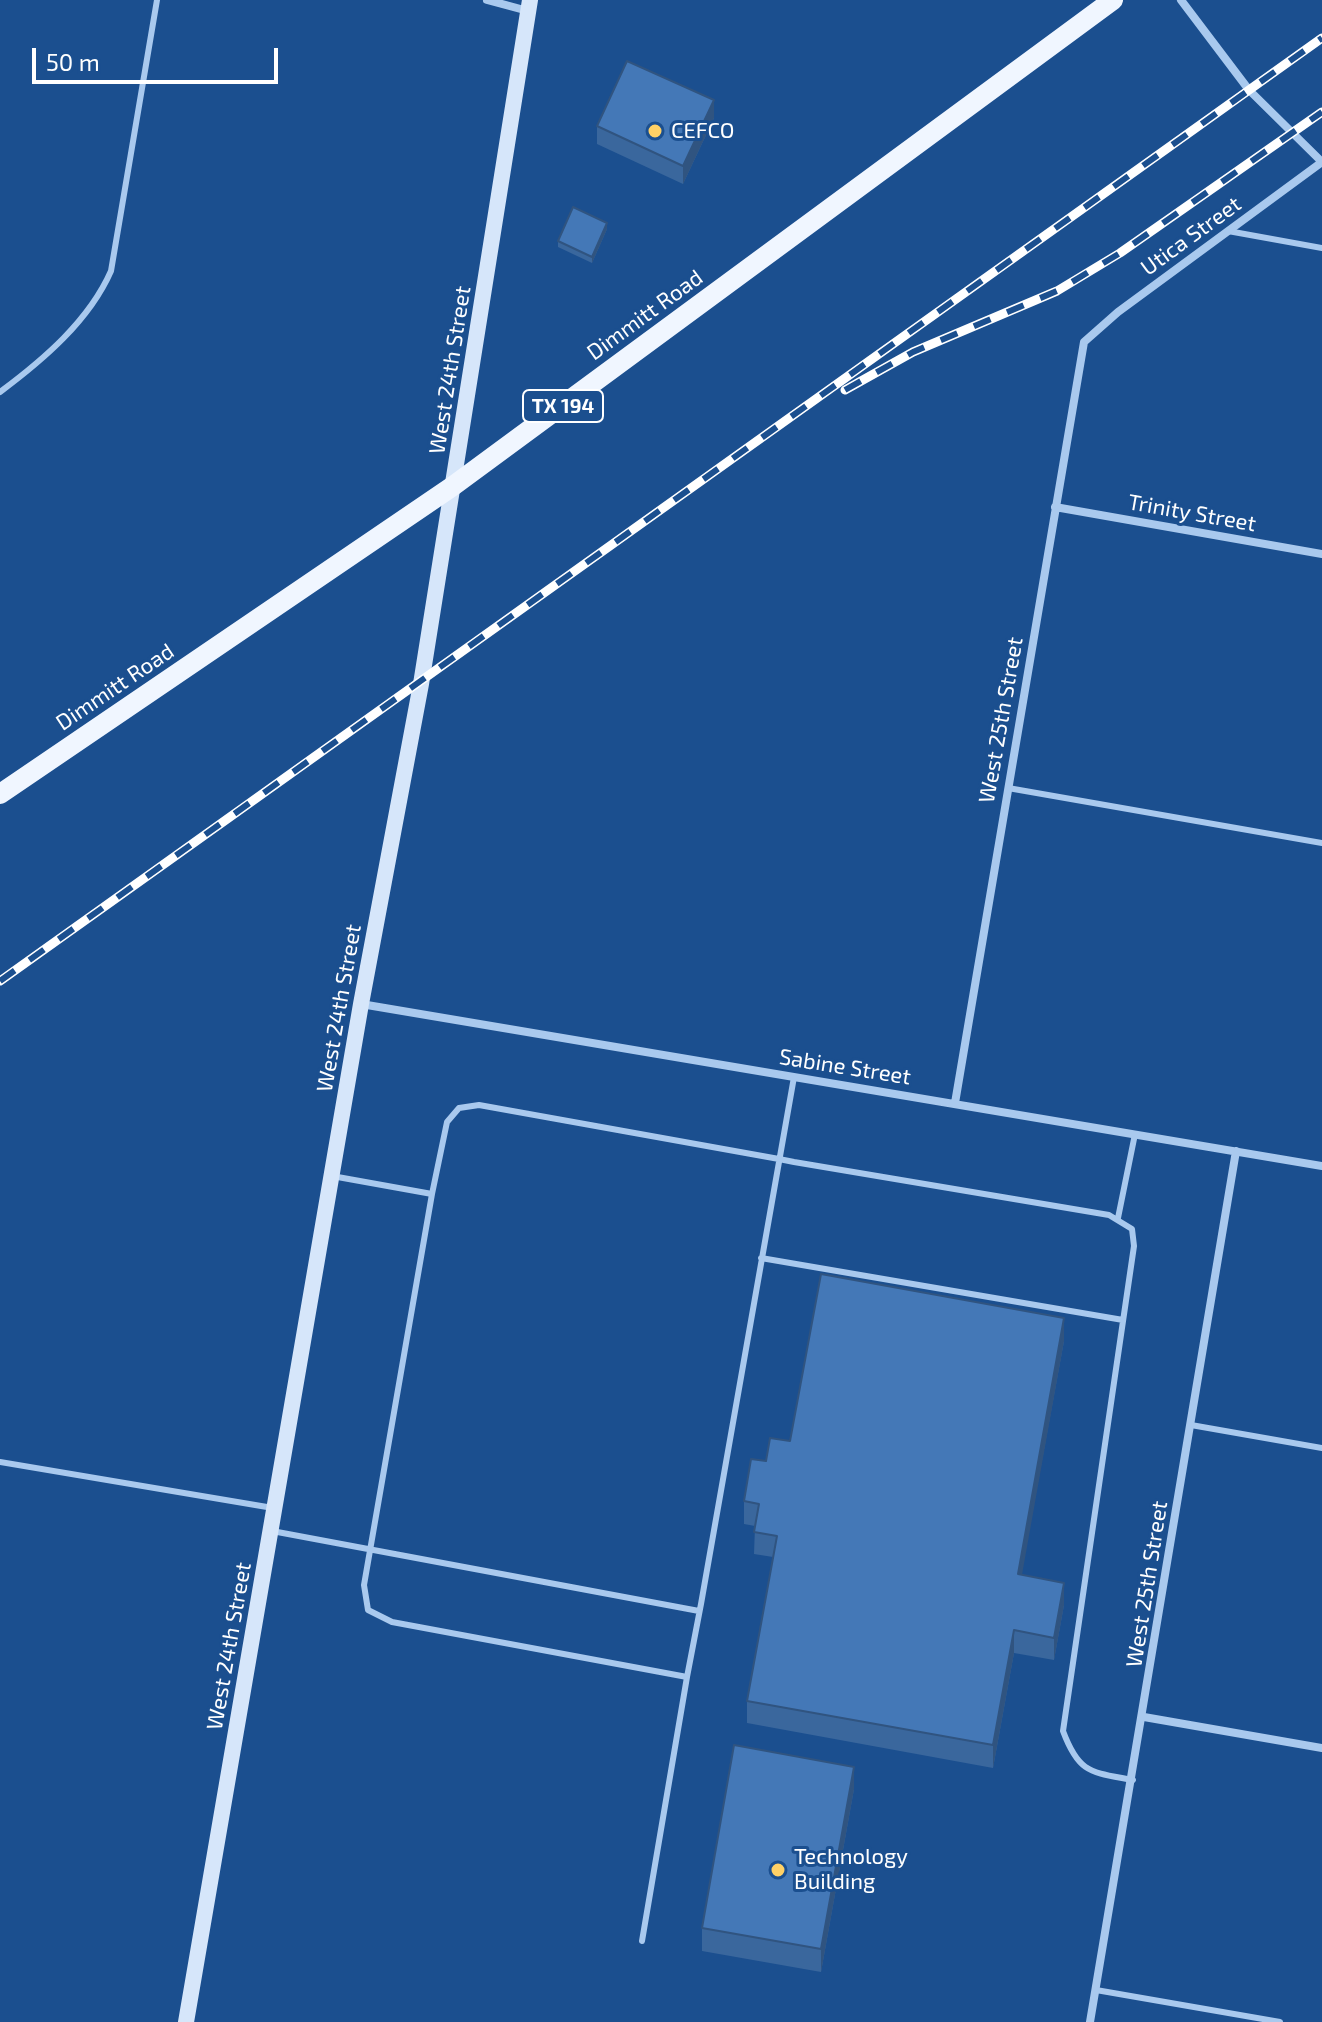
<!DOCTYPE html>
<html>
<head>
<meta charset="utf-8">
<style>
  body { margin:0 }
  #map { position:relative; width:1322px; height:2022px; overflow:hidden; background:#1b4f8f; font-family:"Exo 2",sans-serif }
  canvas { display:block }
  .scale { position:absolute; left:32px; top:48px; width:246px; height:36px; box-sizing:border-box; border:4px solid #fff; border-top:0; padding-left:10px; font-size:24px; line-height:28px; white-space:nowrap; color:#fff; -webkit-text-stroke:6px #1b4f8f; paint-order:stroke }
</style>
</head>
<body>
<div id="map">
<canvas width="1322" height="2022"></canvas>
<div class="scale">50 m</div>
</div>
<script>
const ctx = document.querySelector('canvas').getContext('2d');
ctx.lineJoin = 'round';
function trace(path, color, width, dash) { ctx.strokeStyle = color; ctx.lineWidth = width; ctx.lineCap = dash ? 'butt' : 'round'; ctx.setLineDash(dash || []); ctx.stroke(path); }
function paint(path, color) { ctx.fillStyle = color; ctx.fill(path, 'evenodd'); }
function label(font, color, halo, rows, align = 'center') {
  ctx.font = font + ' "Exo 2",sans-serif'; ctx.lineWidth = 6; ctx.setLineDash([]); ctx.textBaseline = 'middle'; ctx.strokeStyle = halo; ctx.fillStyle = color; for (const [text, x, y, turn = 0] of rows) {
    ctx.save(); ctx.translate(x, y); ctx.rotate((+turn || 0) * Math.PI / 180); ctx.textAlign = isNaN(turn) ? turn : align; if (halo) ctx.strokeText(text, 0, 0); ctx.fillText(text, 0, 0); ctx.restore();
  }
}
trace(new Path2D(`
  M1228,231L1322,248
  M0,392C43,360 89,321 111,271L157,0
  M1008,788L1322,843
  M794,1077L701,1604L687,1677L392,1622L368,1610L364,1585L432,1194L447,1122L459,1108L479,1105L779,1159L794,1162L1109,1215L1132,1229L1134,1246L1063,1731C1079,1774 1091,1772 1133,1780
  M332,1176L432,1194
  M1118,1218L1135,1134
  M761,1258L1123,1320
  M1191,1425L1322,1448
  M0,1462L273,1508
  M272,1531L699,1611
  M642,1941L687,1677
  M1096,1990L1280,2022`), '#a9c9ee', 6);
trace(new Path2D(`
  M487,0L528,11
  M1055,507L1322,554
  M361,1004L1322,1166
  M955,1103L1084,342L1118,312L1322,162L1249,90L1181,0
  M1144,1717L1322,1748
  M1090,2022L1236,1151`), '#a9c9ee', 8);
trace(new Path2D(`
  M186,2022L361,1004L421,684L530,0`), '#d6e6fa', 16);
trace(new Path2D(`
  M0,794L453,486L1113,0`), '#f0f6ff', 20);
const rail = new Path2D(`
  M845,390L913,352L1057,291L1120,253L1322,112
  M0,981L1322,38`);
trace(rail, '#fff', 9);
trace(rail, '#1b4f8f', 6, [18]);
paint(new Path2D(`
  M714,118L683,184L597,144V126Z
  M607,229L592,263L558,247V241Z
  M1064,1341L1021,1575L1064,1605L1054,1660L1014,1653L993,1768L747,1723V1701L773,1557L754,1554L755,1526L744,1524V1501L766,1461L790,1441Z
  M854,1789L821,1972L702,1951V1928Z`), '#3a679d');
paint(new Path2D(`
  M714,100V118L683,184V166Z
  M607,223V229L592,263V257Z
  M1064,1318V1341L1018,1597V1574Z
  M1064,1583V1605L1054,1660V1638Z
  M1014,1630V1653L993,1768V1745Z
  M854,1767V1789L821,1972V1949Z`), '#305480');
const building = new Path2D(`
  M627,61L714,100L683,166L597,126Z
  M573,207L607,223L592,257L558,241Z
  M821,1274L1064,1318L1018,1574L1064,1583L1054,1638L1014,1630L993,1745L747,1701L777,1536L754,1532L759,1504L744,1501L751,1459L766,1461L770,1438L790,1441Z
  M734,1745L854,1767L821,1949L702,1928Z`);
paint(building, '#4478b7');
trace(building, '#305480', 2);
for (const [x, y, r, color] of [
  [655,131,8,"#ffd166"],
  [778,1870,8,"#ffd166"]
]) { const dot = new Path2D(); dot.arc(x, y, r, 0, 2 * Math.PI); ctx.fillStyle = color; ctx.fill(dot); trace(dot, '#1b4f8f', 3); }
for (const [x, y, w] of [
  [563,406,80]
]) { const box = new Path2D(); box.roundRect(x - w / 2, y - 16, w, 32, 6); ctx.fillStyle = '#1b4f8f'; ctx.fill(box); trace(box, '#fff', 2); }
label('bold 20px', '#fff', null, [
  ["TX 194",563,406]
]);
label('22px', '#fff', '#1b4f8f', [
  ["CEFCO",671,131],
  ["Technology",794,1857],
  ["Building",794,1882]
], 'left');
label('22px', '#fff', '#1b4f8f', [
  ["Utica Street",1191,236,-36],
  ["Dimmitt Road",645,315,-36],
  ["West 24th Street",450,370,-81],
  ["Trinity Street",1192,513,10],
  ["Dimmitt Road",115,687,-34],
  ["West 25th Street",1001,720,-80],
  ["West 24th Street",339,1008,-80],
  ["Sabine Street",845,1067,9],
  ["West 25th Street",1147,1584,-81],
  ["West 24th Street",229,1646,-80]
]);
</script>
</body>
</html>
